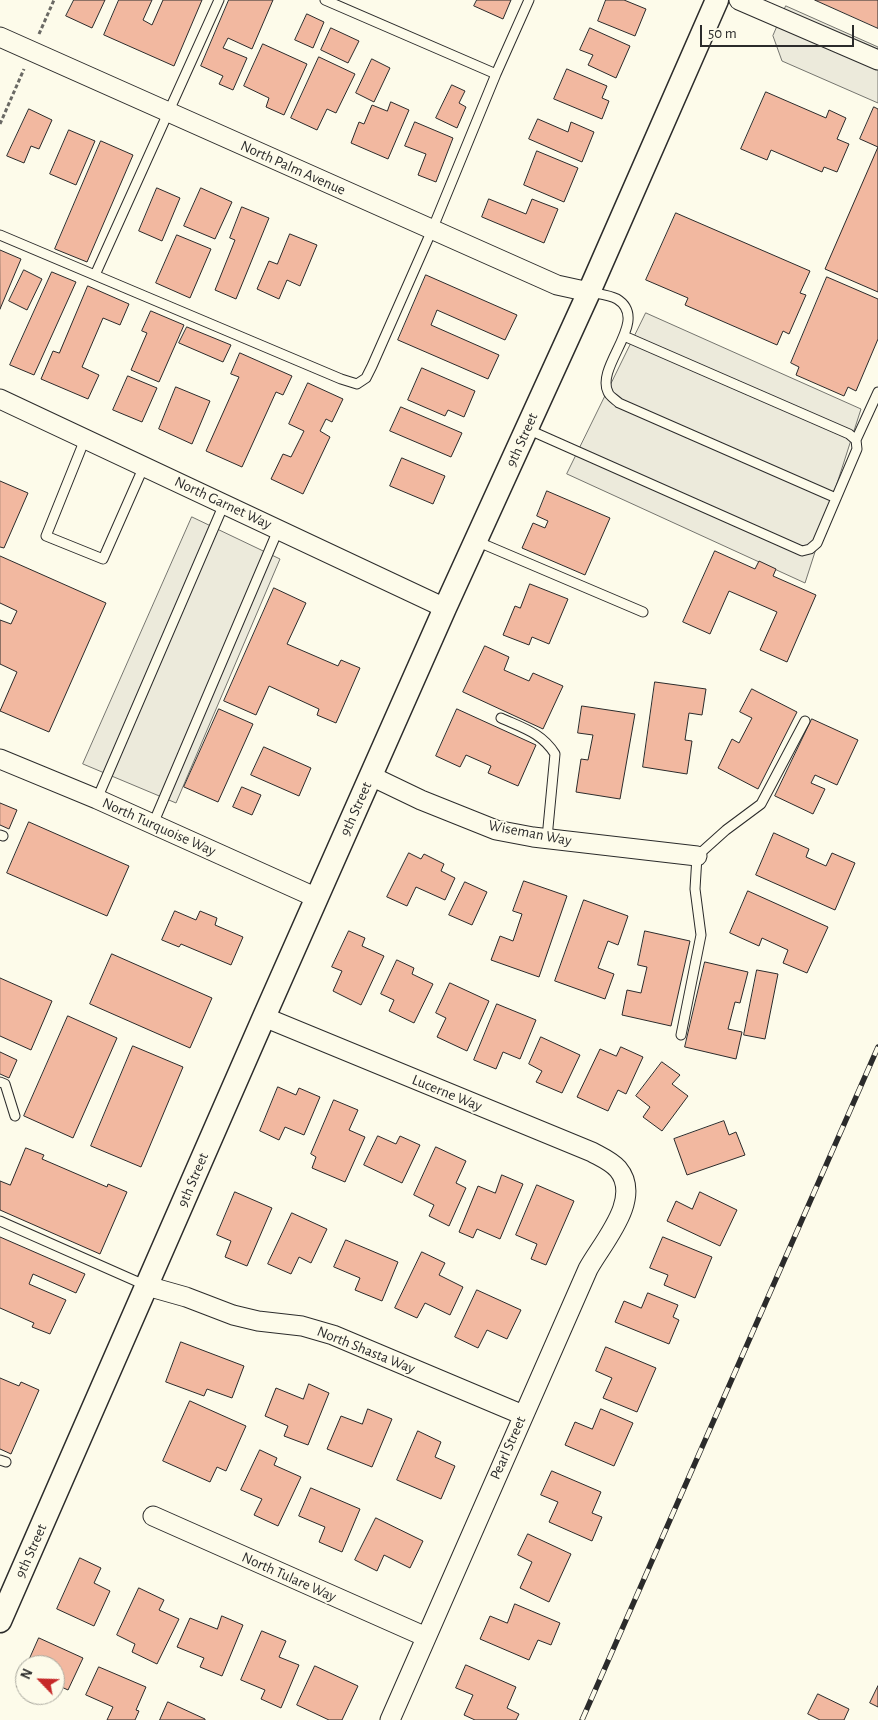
<!DOCTYPE html>
<html>
<head>
<meta charset="utf-8">
<style>
  body { margin:0 }
  #map { position:relative; width:878px; height:1720px; overflow:hidden; background:#fdfbea; font-family:"Alegreya Sans",sans-serif }
  canvas { display:block }
  .north { position:absolute; left:15px; top:1655px; width:50px; height:50px; box-sizing:border-box; background:#fdfbea; border:1px solid #a9a89e; border-radius:50%; rotate:294deg; font-size:14px; font-weight:700; line-height:20px; text-align:center; color:#2b2b2b }
  .north::after { content:''; display:block; margin:auto; width:18px; height:22px; background:#c62828; clip-path:polygon(50% 0,100% 100%,50% 72%,0 100%) }
  .scale { position:absolute; left:700px; top:25px; width:154px; height:22px; box-sizing:border-box; border:2px solid #2b2b2b; border-top:0; padding-left:6px; font-size:15px; line-height:18px; white-space:nowrap; color:#2b2b2b; -webkit-text-stroke:4px #fdfbea; paint-order:stroke }
</style>
</head>
<body>
<div id="map">
<canvas width="878" height="1720"></canvas>
<div class="north">N</div>
<div class="scale">50 m</div>
</div>
<script>
const ctx = document.querySelector('canvas').getContext('2d');
ctx.lineJoin = 'round';
function paint(path, color) { ctx.fillStyle = color; ctx.fill(path, 'evenodd'); }
function trace(path, color, width, dash) { ctx.strokeStyle = color; ctx.lineWidth = width; ctx.lineCap = dash ? 'butt' : 'round'; ctx.setLineDash(dash || []); ctx.stroke(path); }
function label(font, color, halo, rows, align = 'center') {
  ctx.font = font + ' "Alegreya Sans",sans-serif'; ctx.lineWidth = 4; ctx.setLineDash([]); ctx.textBaseline = 'middle'; ctx.strokeStyle = halo; ctx.fillStyle = color; for (const [text, x, y, turn = 0] of rows) {
    ctx.save(); ctx.translate(x, y); ctx.rotate((+turn || 0) * Math.PI / 180); ctx.textAlign = isNaN(turn) ? turn : align; if (halo) ctx.strokeText(text, 0, 0); ctx.fillText(text, 0, 0); ctx.restore();
  }
}
const parking = new Path2D(`
  M786,6L878,47V103L782,61L773,36Z
  M646,313L861,409L805,583L567,474Z
  M192,517L280,559L176,803L83,764Z`);
paint(parking, '#eceadb');
trace(parking, '#74746e', 1);
const building = new Path2D(`
  M74,0H105L92,28L66,16Z
  M119,0H152L143,20L152,25L163,0H202L174,66L104,35Z
  M229,0H273L252,49L228,38L223,48L247,58L233,90L219,84L223,76L201,66Z
  M477,0H511L503,19L474,6Z
  M606,0H624L646,9L635,36L598,21Z
  M815,0H878V28Z
  M307,14L324,22L313,48L295,40Z
  M331,28L359,41L348,63L321,50Z
  M590,28L630,46L616,78L588,65L593,55L580,50Z
  M263,44L307,64L284,115L266,107L269,98L244,86Z
  M319,57L355,74L336,113L327,109L317,130L291,118Z
  M372,59L390,68L374,102L356,93Z
  M567,69L607,86L602,98L609,101L602,119L554,99Z
  M452,85L465,91L459,103L466,107L457,128L436,118Z
  M766,92L826,118L829,110L846,118L837,139L849,144L837,172L824,167L822,172L771,150L767,160L741,149Z
  M391,102L409,110L388,159L351,143L359,122L364,124L372,105L387,111Z
  M874,107L878,109V292L825,269L878,147L860,139Z
  M29,109L52,120L39,149L31,146L24,163L7,156Z
  M538,119L568,132L571,122L594,132L582,162L529,139Z
  M415,122L453,138L436,182L418,175L426,154L405,146Z
  M69,130L95,141L76,185L50,174Z
  M101,141L133,155L87,262L55,249Z
  M537,151L578,168L564,202L524,185Z
  M157,188L180,198L162,241L139,231Z
  M201,188L232,202L215,239L184,226Z
  M489,199L526,214L532,199L558,209L544,243L482,217Z
  M242,207L269,218L236,299L215,290L235,240L230,238Z
  M676,213L810,271L800,293L806,295L789,334L783,331L777,345L685,305L688,298L646,280Z
  M290,234L317,245L300,286L287,280L279,299L257,289L269,261L277,264Z
  M177,235L211,249L190,298L156,283Z
  M0,250L21,259L0,309Z
  M24,270L42,279L27,310L9,301Z
  M52,272L76,282L34,375L10,365Z
  M426,275L517,315L505,340L437,310L431,325L499,355L488,379L398,340Z
  M827,277L878,299V339L856,391L848,387L844,396L796,375L799,367L791,363Z
  M88,286L129,304L120,325L103,318L82,367L99,375L88,399L41,379L53,351L59,353Z
  M151,311L184,325L159,382L131,370L147,333L142,331Z
  M187,327L231,345L223,362L179,343Z
  M240,353L292,376L283,395L276,392L242,467L206,451L239,377L231,374Z
  M422,368L475,391L464,417L448,410L445,416L408,400Z
  M128,376L157,388L142,422L113,410Z
  M308,383L343,399L332,422L326,419L320,431L330,437L303,494L271,479L283,454L291,457L304,431L289,424Z
  M176,387L210,401L192,444L159,429Z
  M401,407L462,433L451,457L390,431Z
  M402,458L445,476L433,504L390,486Z
  M0,481L28,493L4,548L0,547Z
  M547,491L610,518L585,575L522,548L533,523L545,528L548,521L537,516Z
  M715,551L755,569L759,561L776,569L773,576L816,595L787,662L760,650L777,612L729,591L710,634L683,622Z
  M0,556L106,603L49,732L0,711L17,672L0,664V620L11,624L17,611L0,603Z
  M530,584L568,599L549,644L532,637L529,645L503,635L515,606L520,608Z
  M274,588L306,603L287,644L338,666L341,660L360,668L336,723L317,715L319,709L269,686L256,715L224,701Z
  M485,646L509,657L504,670L529,681L533,673L563,686L543,729L463,692Z
  M655,682L706,689L702,715L689,713L685,740L692,741L687,774L643,767Z
  M752,689L797,712L758,789L718,768L732,739L739,743L752,718L740,712Z
  M582,706L635,714L620,799L576,792L581,759L588,760L593,735L578,733Z
  M219,709L253,724L218,802L184,787Z
  M457,709L536,745L518,786L488,773L491,766L466,755L460,767L436,756Z
  M812,719L858,740L837,785L815,775L811,783L825,789L813,814L775,796Z
  M264,747L311,768L299,796L251,775Z
  M242,787L261,795L252,815L233,807Z
  M0,803L17,810L9,829L0,825Z
  M29,822L129,866L107,916L7,873Z
  M774,833L809,849L806,857L826,866L832,853L855,863L835,910L756,875Z
  M409,853L421,859L424,854L444,864L441,871L455,878L445,900L416,887L407,906L387,897Z
  M524,881L567,896L539,977L491,960L500,936L513,941L522,914L513,911Z
  M465,882L487,892L472,925L449,915Z
  M748,891L828,927L807,973L783,963L788,950L762,938L759,946L730,933Z
  M584,900L628,916L618,945L608,941L598,968L614,974L605,999L555,981Z
  M175,911L196,920L200,911L217,918L215,925L243,937L231,965L181,944L179,947L162,940Z
  M349,931L365,938L362,946L384,956L361,1005L333,991L342,971L332,967Z
  M645,931L690,941L671,1026L622,1015L627,990L641,993L647,967L638,965Z
  M112,954L212,998L190,1048L90,1004Z
  M397,960L414,968L412,974L433,984L414,1023L389,1011L394,1000L381,994Z
  M705,962L748,972L740,1003L735,1002L728,1029L742,1032L736,1059L685,1047Z
  M757,970L778,974L765,1039L744,1035Z
  M0,978L52,1001L31,1050L0,1036Z
  M450,983L489,1001L467,1051L437,1037L446,1018L436,1013Z
  M497,1004L536,1020L520,1059L503,1052L496,1069L474,1060Z
  M68,1016L117,1038L73,1138L24,1116Z
  M541,1037L580,1055L562,1093L536,1082L542,1071L529,1064Z
  M133,1046L183,1067L141,1167L91,1146Z
  M621,1047L643,1057L626,1094L618,1090L608,1111L577,1097L600,1049L616,1056Z
  M0,1052L17,1060L9,1078L0,1074Z
  M662,1062L680,1075L672,1084L688,1096L662,1131L643,1117L650,1107L636,1096Z
  M278,1087L296,1095L299,1088L320,1097L304,1135L285,1127L279,1140L260,1131Z
  M334,1100L358,1110L349,1130L365,1137L345,1182L312,1168L316,1157L311,1154Z
  M724,1121L729,1135L736,1132L745,1155L687,1175L674,1139Z
  M378,1136L396,1144L400,1136L420,1145L402,1183L364,1165Z
  M436,1147L466,1161L456,1183L466,1188L449,1226L429,1216L434,1205L414,1195Z
  M26,1148L44,1155L42,1159L107,1187L108,1184L127,1192L100,1254L0,1210V1181L10,1185Z
  M502,1175L523,1184L500,1239L477,1229L473,1238L459,1232L478,1186L495,1193Z
  M537,1185L574,1201L546,1265L531,1259L537,1244L516,1235Z
  M235,1192L272,1208L247,1266L225,1257L231,1241L217,1235Z
  M700,1192L737,1210L720,1246L667,1221L676,1201L692,1209Z
  M292,1213L327,1229L311,1263L299,1257L291,1274L268,1264Z
  M0,1237L85,1274L76,1293L33,1274L29,1284L66,1300L50,1334L32,1327L34,1323L0,1308Z
  M663,1237L712,1257L695,1298L664,1285L668,1275L650,1268Z
  M346,1240L398,1262L382,1301L355,1290L360,1278L334,1267Z
  M422,1252L445,1263L439,1275L463,1287L450,1315L425,1303L417,1318L395,1308Z
  M477,1290L521,1310L507,1339L487,1330L478,1348L455,1337Z
  M648,1293L678,1305L673,1317L679,1320L669,1344L615,1322L624,1301L641,1308Z
  M181,1342L244,1366L232,1398L207,1389L204,1396L166,1382Z
  M606,1347L656,1368L637,1412L603,1398L612,1378L596,1371Z
  M0,1378L19,1386L21,1382L39,1390L11,1454L0,1449Z
  M309,1384L329,1393L308,1445L284,1436L288,1426L265,1416L276,1388L303,1399Z
  M190,1401L246,1426L226,1471L217,1467L210,1482L163,1461Z
  M368,1409L392,1419L372,1467L327,1449L341,1416L362,1424Z
  M601,1409L633,1423L614,1466L565,1445L575,1422L592,1429Z
  M418,1431L441,1442L435,1457L455,1466L441,1499L397,1480Z
  M260,1450L277,1458L274,1465L301,1477L278,1526L254,1515L262,1499L241,1490Z
  M552,1471L601,1492L592,1513L602,1517L592,1541L549,1522L558,1502L541,1495Z
  M311,1488L360,1509L342,1552L319,1542L325,1527L299,1516Z
  M376,1518L423,1541L410,1568L384,1555L377,1571L355,1560Z
  M528,1534L571,1554L549,1602L520,1588L532,1562L518,1555Z
  M80,1558L101,1568L94,1583L110,1591L94,1626L57,1609Z
  M139,1588L164,1600L159,1610L179,1619L157,1664L132,1652L135,1644L117,1635Z
  M515,1604L560,1623L551,1645L538,1640L529,1660L480,1639L490,1616L507,1623Z
  M222,1616L243,1625L222,1676L200,1667L204,1658L177,1647L190,1618L217,1629Z
  M262,1631L286,1641L279,1657L299,1665L281,1708L261,1699L265,1690L241,1680Z
  M39,1638L83,1658L68,1690L55,1684V1665H27Z
  M466,1665L516,1687L507,1708L519,1714L516,1720H475L464,1715L473,1695L456,1688Z
  M315,1666L358,1686L342,1720H329L297,1705Z
  M99,1667L146,1687L136,1710L139,1711L135,1720H107L113,1707L86,1695Z
  M25,1670V1690L17,1687Z
  M878,1686V1707L870,1703Z
  M818,1694L849,1709L844,1720H820L808,1714Z
  M168,1702L205,1719V1720H160Z`);
paint(building, '#f2b8a0');
trace(building, '#2b2b2b', 1);
const service = new Path2D(`
  M325,0L496,74
  M0,235L341,379L357,384L366,378L372,366L432,230L496,74L529,0
  M95,275L219,0
  M590,292C599,294 609,295 617,299C651,320 595,366 608,392C609,396 616,400 619,403L836,498
  M527,429L802,551L810,549L817,543L857,449L856,440L849,434L624,336
  M85,439L46,536L103,559L144,466
  M856,440L878,392
  M476,541L643,612
  M501,718C523,728 542,733 555,754L547,838
  M97,799L224,504
  M153,824L278,530
  M0,835L3,836
  M681,1035L701,935L695,889L697,856L726,830L761,804L805,721
  M0,1082L5,1084L15,1116
  M0,1221L147,1286
  M0,1460L6,1462`);
const minor = new Path2D(`
  M739,0L878,60
  M0,37L557,285L589,292
  M0,399L445,608
  M0,759L97,799L317,898
  M371,776L421,800L496,830L533,837L697,856
  M264,1017L592,1152C601,1157 611,1161 618,1169C643,1199 602,1243 588,1269L390,1720
  M147,1286L186,1297L233,1315L258,1321L302,1326L333,1335L523,1415
  M153,1516L426,1637`);
const tertiary = new Path2D(`
  M0,1621L264,1017L445,608L589,292L717,0`);
trace(service, '#2b2b2b', 11);
trace(minor, '#2b2b2b', 21);
trace(tertiary, '#2b2b2b', 25);
trace(new Path2D(`
  M39,34L54,0
  M0,124L24,69`), '#6a6964', 3, [4, 2.5]);
trace(service, '#fdfbea', 9);
trace(minor, '#fdfbea', 19);
trace(tertiary, '#fdfbea', 22);
const rail = new Path2D(`
  M582,1720L878,1047`);
trace(rail, '#2b2b2b', 5.5);
trace(rail, '#fdfbea', 4, [11]);
label('15px', '#2b2b2b', '#fdfbea', [
  ["North Palm Avenue",293,168,24],
  ["9th Street",522,440,-66],
  ["North Garnet Way",223,503,25],
  ["9th Street",356,809,-66],
  ["North Turquoise Way",159,827,24],
  ["Wiseman Way",530,833,11],
  ["Lucerne Way",447,1093,22],
  ["9th Street",193,1180,-67],
  ["North Shasta Way",366,1350,22],
  ["Pearl Street",508,1448,-66],
  ["9th Street",31,1551,-66],
  ["North Tulare Way",289,1577,24]
]);
</script>
</body>
</html>
